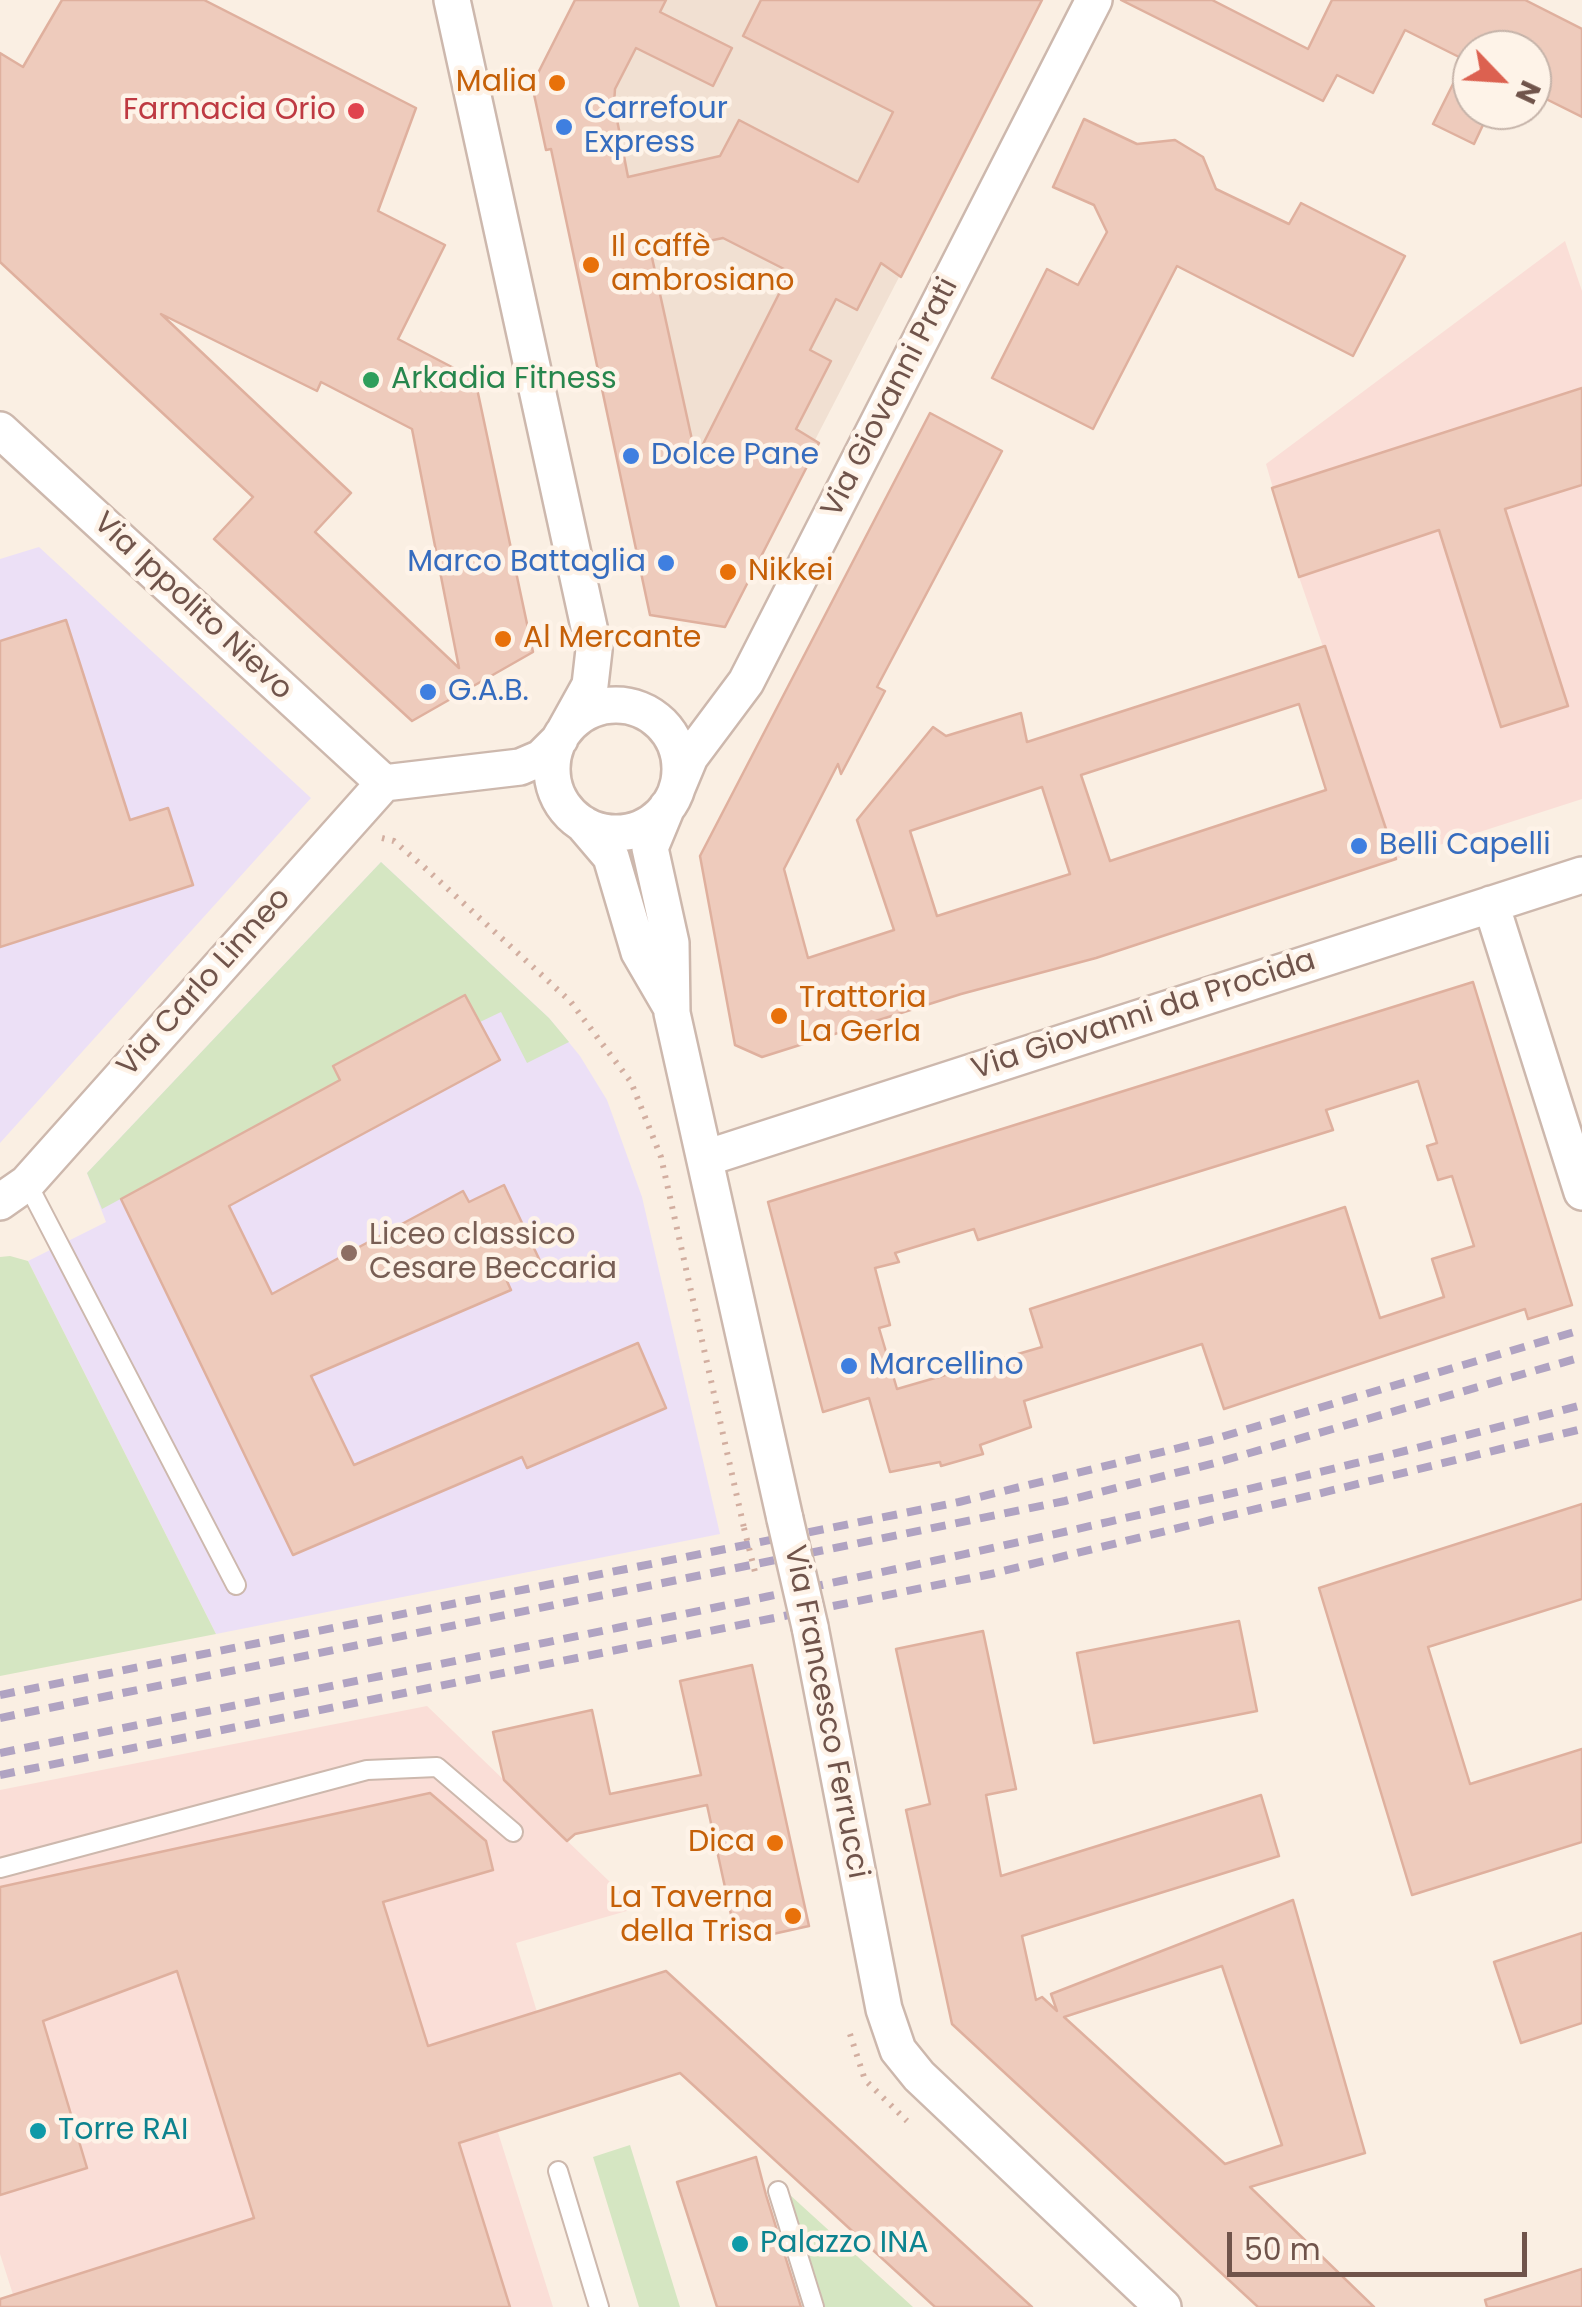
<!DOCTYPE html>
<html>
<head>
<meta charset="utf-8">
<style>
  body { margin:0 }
  #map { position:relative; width:1582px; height:2307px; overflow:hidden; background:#faefe3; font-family:Poppins,sans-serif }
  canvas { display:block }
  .north { position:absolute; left:1452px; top:30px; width:100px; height:100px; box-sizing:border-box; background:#fef3e8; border:2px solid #c5b3a9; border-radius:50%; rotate:115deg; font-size:28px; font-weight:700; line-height:40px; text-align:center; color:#70544b }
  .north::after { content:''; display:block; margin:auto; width:35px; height:45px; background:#dc6150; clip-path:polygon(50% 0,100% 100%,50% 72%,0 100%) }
  .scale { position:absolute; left:1227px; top:2232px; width:300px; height:45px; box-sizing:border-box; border:5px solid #70544b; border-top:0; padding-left:12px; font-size:30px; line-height:35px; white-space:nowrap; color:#70544b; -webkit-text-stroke:8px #fef3e8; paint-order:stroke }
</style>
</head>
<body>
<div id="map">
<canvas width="1582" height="2307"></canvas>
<div class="north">N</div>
<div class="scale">50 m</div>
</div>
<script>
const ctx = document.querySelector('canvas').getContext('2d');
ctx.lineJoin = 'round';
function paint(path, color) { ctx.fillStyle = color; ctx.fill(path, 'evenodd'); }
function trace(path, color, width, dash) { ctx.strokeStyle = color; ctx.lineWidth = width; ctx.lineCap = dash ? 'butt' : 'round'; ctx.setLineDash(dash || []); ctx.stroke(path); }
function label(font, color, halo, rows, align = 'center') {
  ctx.font = font + ' Poppins,sans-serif'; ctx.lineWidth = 9; ctx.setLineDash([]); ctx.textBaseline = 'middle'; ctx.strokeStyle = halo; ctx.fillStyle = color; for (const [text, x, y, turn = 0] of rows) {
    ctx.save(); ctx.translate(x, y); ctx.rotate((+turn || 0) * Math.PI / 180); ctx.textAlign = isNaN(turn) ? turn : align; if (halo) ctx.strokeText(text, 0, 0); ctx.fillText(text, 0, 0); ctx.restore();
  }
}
paint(new Path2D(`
  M575,0H1042L815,440L819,443L725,627L650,615L551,150H546L532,85Z`), '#f1e0d2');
paint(new Path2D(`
  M1565,241L1582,291V799L1396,859L1299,577L1266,464Z
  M427,1706L637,1908L516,1943L537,2012L467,2034L553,2307H17L0,2254V1790Z`), '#faded7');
paint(new Path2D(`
  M39,547L311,798L0,1143V559Z
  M381,862L549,1018L580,1056L607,1100L642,1197L720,1534L216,1634L28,1261L106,1222L87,1173Z`), '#ece0f6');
paint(new Path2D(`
  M381,862L549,1018L569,1042L527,1063L501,1012L480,1022L464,995L333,1066L340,1080L102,1209L87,1173Z
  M10,1256L28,1261L216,1634L0,1676V1257Z
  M630,2145L680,2307H639L593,2157Z
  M790,2195L913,2307H825Z`), '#d5e6c2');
const building = new Path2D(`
  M62,0H204L416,108L378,211L445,245L398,339L475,379L533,652L412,721L214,539L253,497L0,262V53L23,67ZM161,314L317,391L321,382L412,429L459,668L315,532L351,493Z
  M575,0H666L660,12L732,48L713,86L636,48L615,89L614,104L628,177L720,156L739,120L858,182L893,112L743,36L761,0H1042L901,277L881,263L857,310L836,299L810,350L831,361L796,429L819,443L725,627L650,615L551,149L546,150L532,85ZM723,238L790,272L696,458L651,253Z
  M1121,0H1212L1308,49L1332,0H1525L1582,29V117L1532,92V50H1472V110H1490L1474,144L1433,124L1465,60L1405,30L1373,93L1337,75L1323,101Z
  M1084,119L1137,144L1175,140L1203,157L1216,189L1289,224L1301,203L1405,256L1353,356L1177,266L1093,429L992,378L1047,269L1078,285L1107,232L1094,205L1053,187Z
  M1582,388V485L1505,509L1568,706L1501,727L1439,530L1299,577L1272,488Z
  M930,413L1002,451L877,687L885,691L841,774L838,764L784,869L808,958L894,930L857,820L933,727L946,736L1021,713L1027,742L1325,646L1396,859L1096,958L961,994L762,1057L735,1045L700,856ZM1299,704L1326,790L1110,861L1081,775ZM1042,787L1070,874L937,916L910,831Z
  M66,620L130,820L168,808L193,885L0,947V641Z
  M1473,982L1572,1305L1528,1319L1525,1309L1224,1409L1202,1344L1024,1401L1031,1427L980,1445L983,1454L941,1466L940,1462L890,1472L869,1398L823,1412L768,1202ZM1418,1081L1437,1143L1427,1146L1438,1180L1452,1176L1474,1246L1432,1259L1444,1297L1380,1318L1345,1207L1030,1309L1042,1347L897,1389L879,1328L890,1325L875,1268L899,1262L895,1253L974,1229L978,1240L1333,1130L1326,1110Z
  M465,995L500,1060L229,1206L272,1294L463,1191L469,1202L504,1185L541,1263L506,1279L511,1290L311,1376L354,1465L638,1343L666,1408L527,1468L522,1457L293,1555L121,1199L340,1080L333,1066Z
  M1582,1504V1599L1428,1647L1470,1784L1582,1749V1842L1412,1895L1319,1588Z
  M1239,1621L1257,1711L1094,1743L1077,1653Z
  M983,1631L1016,1789L986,1795L1001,1876L1261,1795L1279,1856L1022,1936L1036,2000L1042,1997L1057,2011L1051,1994L1293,1900L1365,2153L1250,2187L1374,2307H1258L952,2024L906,1810L930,1804L896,1649ZM1222,1966L1282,2145L1225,2164L1064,2017Z
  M752,1665L809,1926L737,1942L707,1805L575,1834L567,1841L504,1780L493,1732L592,1710L610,1794L701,1775L680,1681Z
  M430,1793L486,1841L493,1870L383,1902L428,2046L666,1971L1032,2307H935L680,2073L459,2143L510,2307H0V2299L254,2218L177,1971L43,2021L87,2168L0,2195V1887Z
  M1582,1933V2023L1521,2043L1494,1962Z
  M756,2157L766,2195L801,2307H717L677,2182Z
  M1582,2269V2307H1487L1485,2300Z`);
paint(building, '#eecbbc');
trace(building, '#dfb09e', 2.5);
const lane = new Path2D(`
  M27,1183L236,1585
  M0,1868L367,1770L437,1767L513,1832
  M558,2171L599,2307
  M778,2191L814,2307`);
const street = new Path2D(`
  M452,0L594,650L590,685L565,730
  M0,430L384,783
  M552 769a64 64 0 1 1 128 0a64 64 0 1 1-128 0Z
  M384,783L520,767L541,758L560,739
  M677,788L690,757L746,682L1094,0
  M667,807L650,848L671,943L672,1013L785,1519
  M582,823L611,857L639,952L671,1007
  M1491,904L1582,1192
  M706,1158L1582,875
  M0,1202L27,1183L384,783
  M810,1627L884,2009L898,2050L919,2076L1163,2307`);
trace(lane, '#cdb8ad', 22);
trace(street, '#cdb8ad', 40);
trace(new Path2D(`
  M382,838L394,841L424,867L570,1001L631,1082L661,1157L744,1528
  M850,2034L865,2080L907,2121`), '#d2aea0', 6, [2.5, 8]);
trace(lane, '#fff', 18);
trace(street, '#fff', 35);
trace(new Path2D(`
  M0,1695L959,1502L1211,1440L1581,1330
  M0,1718L1065,1501L1215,1463L1582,1357
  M0,1753C529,1645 1060,1545 1582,1405
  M0,1775L991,1574L1582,1429`), '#b0a3c2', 8, [15, 10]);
const streetBridge = new Path2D(`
  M785,1519L810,1627`);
trace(streetBridge, '#cdb8ad', 40, []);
trace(new Path2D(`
  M744,1528L756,1576`), '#d2aea0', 6, [2.5, 8]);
trace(streetBridge, '#fff', 35);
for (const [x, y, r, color] of [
  [557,83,10,"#e8710a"],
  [356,111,10,"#e0444e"],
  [564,127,10,"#3f7fe0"],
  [591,265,10,"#e8710a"],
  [371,380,10,"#2e9e5b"],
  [631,456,10,"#3f7fe0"],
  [666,563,10,"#3f7fe0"],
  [728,572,10,"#e8710a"],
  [503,639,10,"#e8710a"],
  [428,692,10,"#3f7fe0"],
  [1359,846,10,"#3f7fe0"],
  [779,1016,10,"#e8710a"],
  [349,1253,10,"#8d6e63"],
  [849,1366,10,"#3f7fe0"],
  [775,1843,10,"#e8710a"],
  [793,1916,10,"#e8710a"],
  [38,2131,10,"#0f9aa8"],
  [740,2244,10,"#0f9aa8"]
]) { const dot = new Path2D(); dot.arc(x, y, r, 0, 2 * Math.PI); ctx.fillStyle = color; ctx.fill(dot); trace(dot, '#fef3e8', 4); }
label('30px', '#c56008', '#fef3e8', [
  ["Malia",537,83,"right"],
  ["Il caffè",611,248],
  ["ambrosiano",611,282],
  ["Nikkei",748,572],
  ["Al Mercante",523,639],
  ["Trattoria",799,999],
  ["La Gerla",799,1033],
  ["Dica",755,1843,"right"],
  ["La Taverna",773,1899,"right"],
  ["della Trisa",773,1933,"right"]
], 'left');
label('30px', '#366cbe', '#fef3e8', [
  ["Carrefour",584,110],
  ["Express",584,144],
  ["Dolce Pane",651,456],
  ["Marco Battaglia",646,563,"right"],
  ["G.A.B.",448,692],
  ["Belli Capelli",1379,846],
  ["Marcellino",869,1366]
], 'left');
label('30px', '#be3a42', '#fef3e8', [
  ["Farmacia Orio",336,111]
], 'right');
label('30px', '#27864d', '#fef3e8', [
  ["Arkadia Fitness",391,380]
], 'left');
label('30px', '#70544b', '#fef3e8', [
  ["Via Giovanni Prati",891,398,-63],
  ["Via Ippolito Nievo",192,607,43],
  ["Via Carlo Linneo",205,983,-48],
  ["Via Giovanni da Procida",1144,1016,-18],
  ["Via Francesco Ferrucci",825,1712,79]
]);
label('30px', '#785e54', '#fef3e8', [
  ["Liceo classico",369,1236],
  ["Cesare Beccaria",369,1270]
], 'left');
label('30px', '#0d838f', '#fef3e8', [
  ["Torre RAI",58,2131],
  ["Palazzo INA",760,2244]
], 'left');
</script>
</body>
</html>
